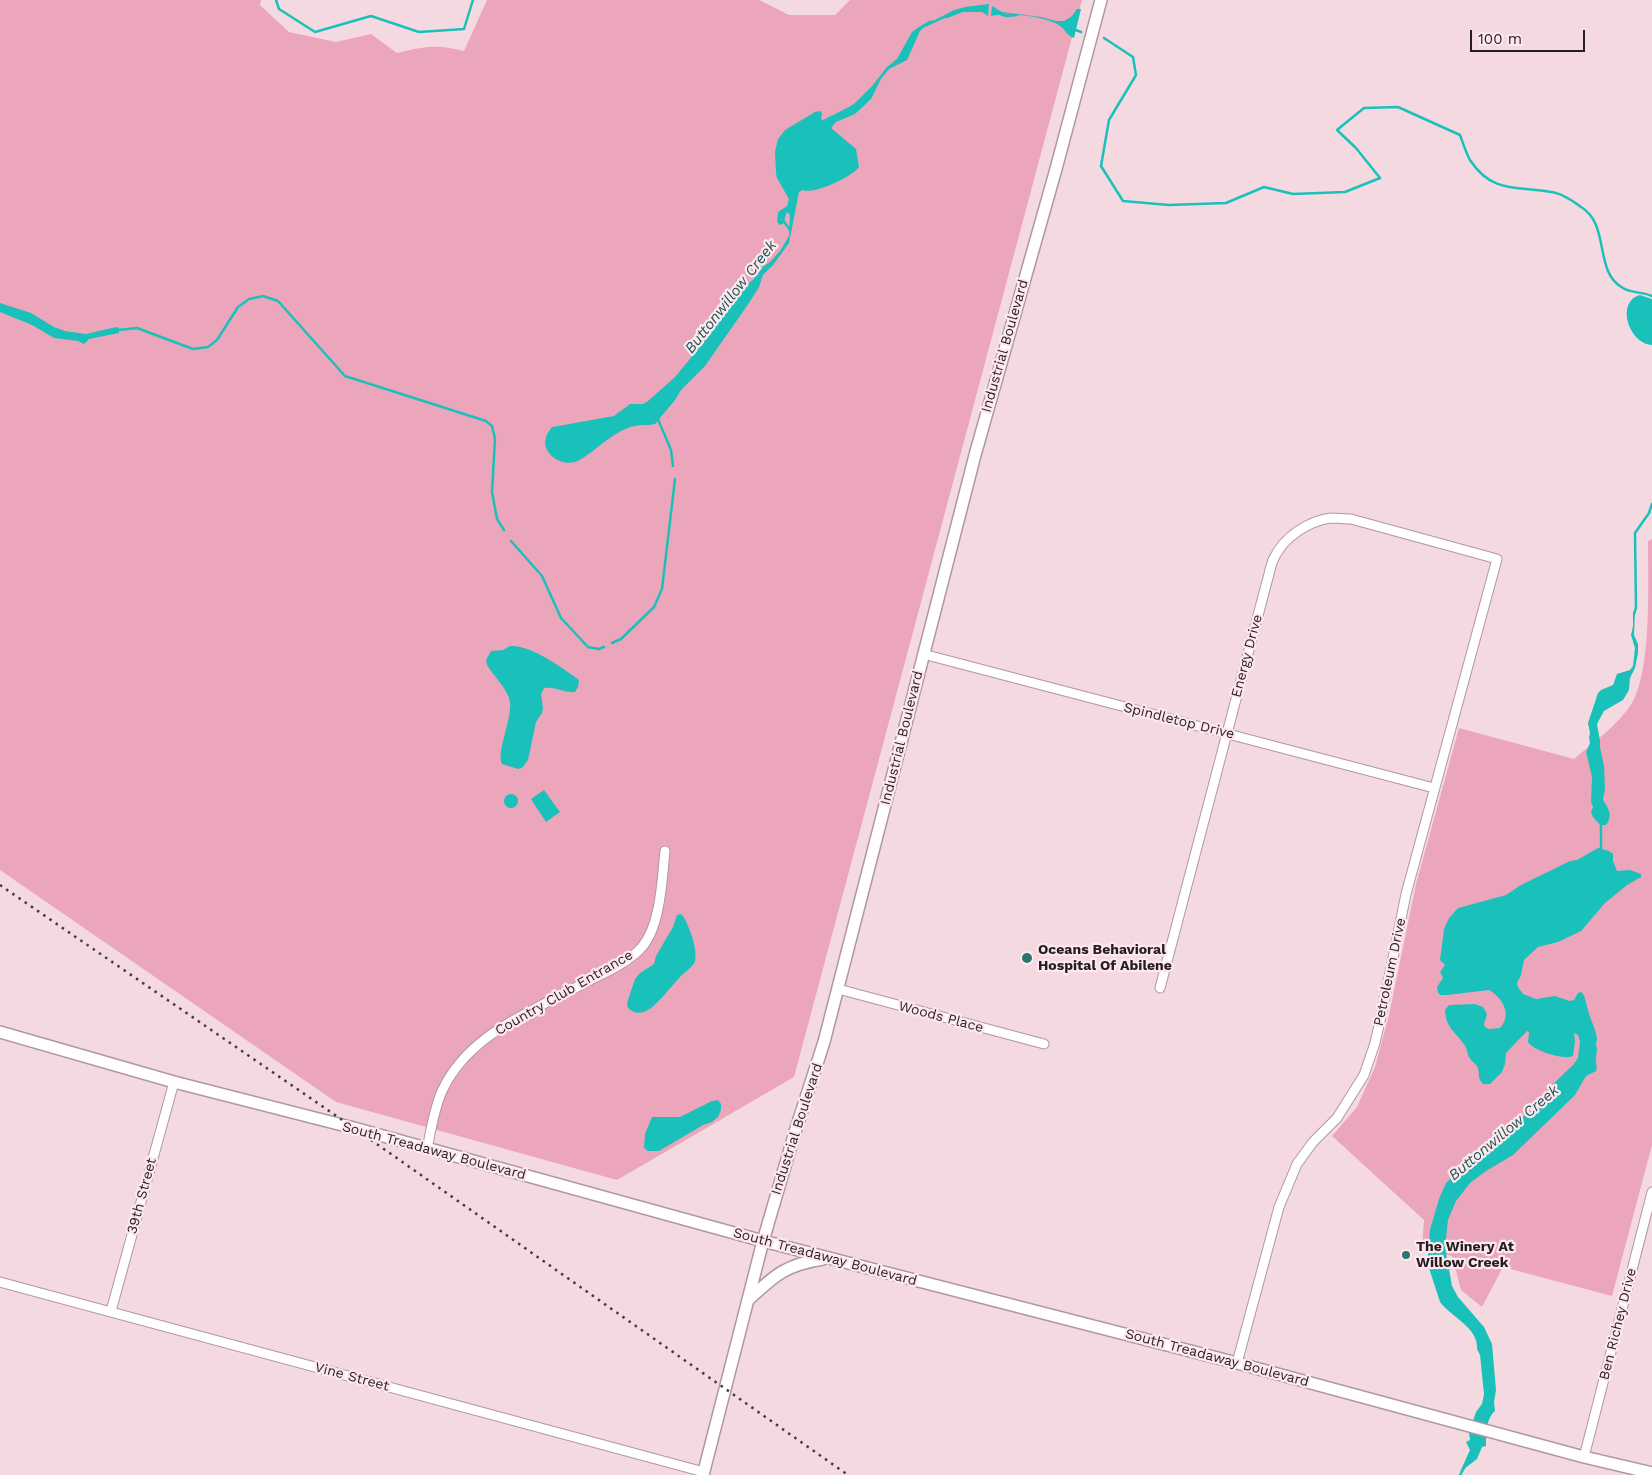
<!DOCTYPE html>
<html>
<head>
<meta charset="utf-8">
<style>
  body { margin:0 }
  #map { position:relative; width:1652px; height:1475px; overflow:hidden; background:#f4d9e0; font-family:"Work Sans",sans-serif }
  canvas { display:block }
  .scale { position:absolute; left:1470px; top:30px; width:115px; height:22px; box-sizing:border-box; border:2px solid #271d20; border-top:0; padding-left:6px; font-size:15px; line-height:18px; white-space:nowrap; color:#271d20; -webkit-text-stroke:4px #fde8ee; paint-order:stroke }
</style>
</head>
<body>
<div id="map">
<canvas width="1652" height="1475"></canvas>
<div class="scale">100 m</div>
</div>
<script>
const ctx = document.querySelector('canvas').getContext('2d');
ctx.lineJoin = 'round';
function paint(path, color) { ctx.fillStyle = color; ctx.fill(path, 'evenodd'); }
function trace(path, color, width, dash) { ctx.strokeStyle = color; ctx.lineWidth = width; ctx.lineCap = dash ? 'butt' : 'round'; ctx.setLineDash(dash || []); ctx.stroke(path); }
function label(font, color, halo, rows, align = 'center') {
  ctx.font = font + ' "Work Sans",sans-serif'; ctx.lineWidth = 4.5; ctx.setLineDash([]); ctx.textBaseline = 'middle'; ctx.strokeStyle = halo; ctx.fillStyle = color; for (const [text, x, y, turn = 0] of rows) {
    ctx.save(); ctx.translate(x, y); ctx.rotate((+turn || 0) * Math.PI / 180); ctx.textAlign = isNaN(turn) ? turn : align; if (halo) ctx.strokeText(text, 0, 0); ctx.fillText(text, 0, 0); ctx.restore();
  }
}
paint(new Path2D(`
  M0,0H261L260,5L289,32L336,42L371,34L397,53C424,46 438,44 464,51L487,0H759L789,15H835L850,0H1082L794,1077L617,1180L336,1102L0,870Z
  M1652,539V1145L1612,1296L1503,1267L1482,1307L1461,1290L1452,1256L1422,1249L1424,1220L1332,1136L1357,1107L1375,1067L1389,1015L1416,884L1459,728L1574,759C1594,742 1618,725 1632,703C1652,668 1648,583 1648,541Z`), '#eca6bc');
paint(new Path2D(`
  M989,4L988,16L982,12H958L923,28L920,31L907,60L889,69L881,79L871,99L855,114L836,122L831,128L856,149L859,167C852,177 813,195 803,190L799,192L789,243L773,265L763,275L759,287L749,303L705,366L681,390L675,400L655,424C648,426 642,424 635,426C627,427 617,433 610,438C602,443 583,460 575,462C561,466 541,454 546,437C547,433 550,430 552,427L614,416L630,404H643L648,401L675,377L713,331L715,325L720,321L726,313L728,307L737,291L753,280L763,267L771,261L780,251L789,236L790,215L787,212L783,224L780,225L777,222L778,212L787,206L789,199L777,178L776,173L775,152L778,139L785,130L815,112L820,111L822,113L821,119L823,120L849,107L855,103L872,86L887,67L897,59L912,32L919,27L929,21L935,20L954,10L965,7Z
  M992,6L1002,12L1041,17L1056,21H1064L1071,17L1077,9H1081L1074,38C1067,36 1065,29 1059,25C1044,16 1008,12 991,16Z
  M1640,295L1652,299V345C1629,344 1615,302 1640,295Z
  M0,303L31,313L54,327L65,331L86,334L116,327L119,328V333L89,339L84,344L78,341L54,338L32,325L0,312Z
  M1635,612L1634,635L1638,644V653L1635,668L1630,678L1629,690L1623,700L1604,711L1597,724L1600,741V747L1604,766L1605,789L1603,800C1609,808 1613,817 1606,825H1600L1593,817L1591,812L1593,807L1591,802L1592,777L1586,752L1590,743L1589,738L1590,733L1588,723L1598,693L1601,690L1613,685L1617,674L1630,670L1633,666L1635,648L1631,635L1633,626V615Z
  M510,646C530,644 563,668 579,680L578,687L575,692C564,693 556,686 544,688L541,694L543,708L542,713L536,722L528,760L523,767L518,769L502,764C496,752 512,720 510,702C509,691 493,675 487,665L486,660L491,651L503,650Z
  M544,790L560,812L546,822L531,799Z
  M504 801a7 7 0 1 1 14 0a7 7 0 1 1-14 0Z
  M1598,848L1609,851L1613,854V861L1617,871L1630,870L1641,874V877L1627,885L1605,903L1581,931L1558,942L1538,947L1524,960L1521,975L1517,983L1518,987L1523,994L1536,999L1555,996L1570,1001L1574,1000L1578,993L1581,992L1584,995L1589,1014L1595,1030L1597,1038L1596,1046L1597,1048C1597,1052 1596,1055 1596,1058C1595,1063 1598,1066 1596,1071L1586,1076L1575,1095L1513,1155L1486,1171L1470,1183L1456,1201L1448,1220L1445,1247L1452,1286L1458,1297L1484,1327L1492,1344L1496,1390L1494,1402L1495,1411C1486,1418 1486,1435 1486,1446L1482,1447L1477,1459L1460,1472L1470,1450L1466,1442L1470,1440L1469,1433L1476,1412L1482,1404L1484,1394L1480,1355L1477,1349C1479,1328 1451,1317 1440,1302L1429,1268L1428,1255L1430,1230L1439,1199L1446,1183L1460,1169L1480,1155L1507,1128L1531,1111L1550,1087L1574,1064L1578,1058L1580,1042L1578,1035L1574,1033L1575,1041L1573,1056C1563,1060 1534,1051 1528,1042L1529,1032L1527,1031L1506,1053L1505,1064L1502,1072L1490,1084H1483C1476,1077 1481,1074 1477,1066C1475,1063 1471,1061 1469,1057C1467,1053 1467,1047 1463,1043C1454,1030 1446,1028 1445,1010L1449,1005L1475,1004L1483,1007L1487,1014L1484,1024L1485,1027L1489,1029L1500,1028C1513,1014 1502,998 1489,990L1447,995H1440L1438,992L1437,987L1443,978L1440,972L1445,965L1440,960L1444,929L1449,918L1458,908L1506,895L1521,885L1570,861L1577,860Z
  M680,914L683,916C689,926 698,949 695,961C693,967 686,971 682,975C673,984 656,1007 646,1011C640,1014 633,1013 628,1008L627,1003L635,979L640,973L654,964L656,956L673,927L677,915Z
  M718,1100L721,1104V1110L718,1117L712,1122L703,1125L659,1151H648L644,1148L645,1134L652,1117H680L712,1101Z`), '#1ac1ba');
trace(new Path2D(`
  M276,0L279,9L315,32L371,16L419,32L464,29L473,0
  M998,13L1006,16L1017,15
  M946,17L962,11
  M1073,29L1081,32
  M1104,38L1133,57L1136,75L1109,120L1101,166L1123,201L1169,205L1226,203L1264,187L1293,194L1345,192L1380,178L1356,148L1337,130L1364,108L1398,107L1460,135C1463,143 1466,153 1470,160C1492,194 1518,186 1551,192C1561,193 1573,201 1581,207C1611,225 1593,272 1623,288C1631,293 1643,292 1652,296
  M783,220L790,230
  M118,330L137,328L193,349L208,347L217,340L238,307L249,299L263,296L278,301L345,376L486,421L492,426L495,439L492,492L497,519L504,530
  M657,417L671,450L673,466
  M511,541L542,576L561,618L588,647L599,649L604,647
  M1634,614L1636,608L1635,533L1649,513L1652,504
  M612,643L621,639L654,607L662,589L675,479
  M1601,822V851
  M1460,1475L1464,1468`), '#1ac1ba', 2.5);
const minor = new Path2D(`
  M923,654L1434,788
  M1160,988L1266,585C1269,576 1270,566 1274,558C1284,537 1308,521 1331,518C1337,518 1345,519 1351,519L1497,559L1406,894L1382,1012L1375,1043L1364,1075L1337,1118L1313,1142L1297,1164L1279,1207L1237,1363
  M838,989L1044,1044
  M427,1149C431,1130 434,1109 442,1091C469,1032 536,1010 588,981C606,972 629,962 642,947C661,925 662,878 665,851
  M0,1282L704,1472
  M111,1311L174,1082
  M1584,1457L1652,1192`);
const major = new Path2D(`
  M0,1032L174,1082L354,1128L763,1241L1237,1363L1584,1457L1652,1473
  M748,1300C775,1275 785,1265 823,1259
  M703,1475L763,1241L795,1132L824,1042L975,455L1056,169L1101,0`);
trace(minor, '#b0989f', 11);
trace(major, '#b0989f', 14);
trace(minor, '#fff', 9);
trace(major, '#fff', 11);
trace(new Path2D(`
  M0,885L354,1128L848,1475`), '#463a3d', 2.5, [2.5, 5]);
for (const [x, y, r, color] of [
  [1027,958,6,"#2c7571"],
  [1406,1255,5,"#2c7571"]
]) { const dot = new Path2D(); dot.arc(x, y, r, 0, 2 * Math.PI); ctx.fillStyle = color; ctx.fill(dot); trace(dot, '#fde8ee', 2); }
label('14px', '#271d20', '#fde8ee', [
  ["Industrial Boulevard",1005,346,-74],
  ["Energy Drive",1247,656,-75],
  ["Spindletop Drive",1179,721,14],
  ["Industrial Boulevard",902,738,-76],
  ["Petroleum Drive",1390,972,-78],
  ["Country Club Entrance",564,993,-30],
  ["Woods Place",941,1017,15],
  ["Industrial Boulevard",797,1129,-72],
  ["South Treadaway Boulevard",434,1151,15],
  ["39th Street",142,1196,-75],
  ["South Treadaway Boulevard",825,1257,15],
  ["Ben Richey Drive",1618,1324,-76],
  ["South Treadaway Boulevard",1217,1358,15],
  ["Vine Street",352,1377,15]
]);
label('bold 14px', '#271d20', '#fde8ee', [
  ["Oceans Behavioral",1038,950],
  ["Hospital Of Abilene",1038,966],
  ["The Winery At",1416,1247],
  ["Willow Creek",1416,1263]
], 'left');
label('italic 15px', '#1a5754', '#fde8ee', [
  ["Buttonwillow Creek",731,297,-52],
  ["Buttonwillow Creek",1504,1133,-40]
]);
</script>
</body>
</html>
